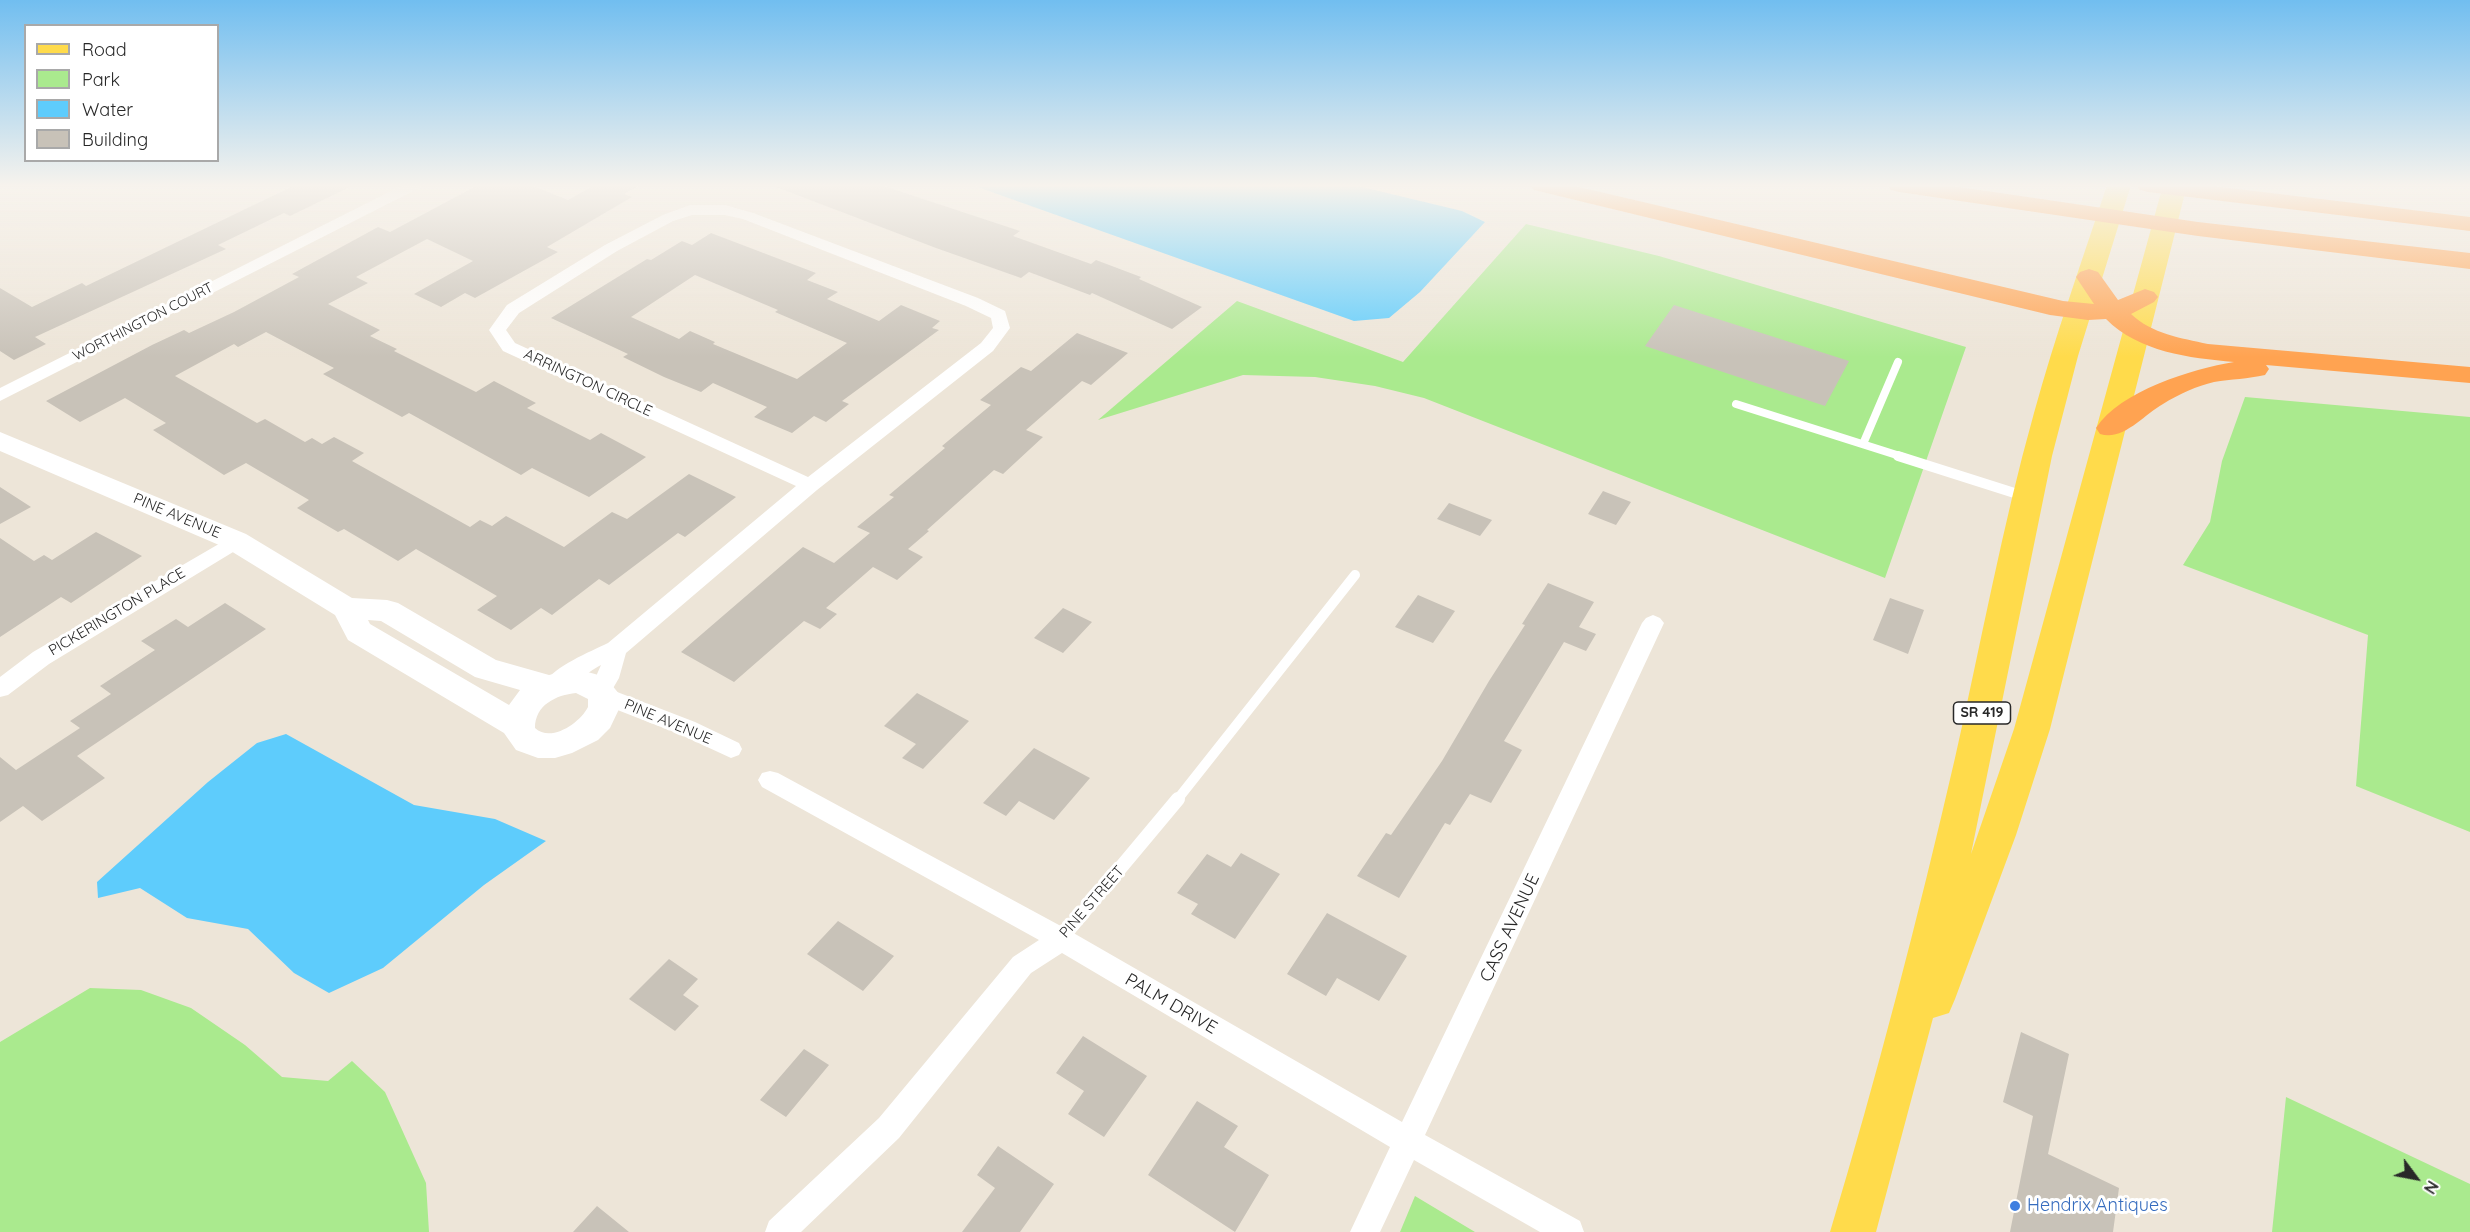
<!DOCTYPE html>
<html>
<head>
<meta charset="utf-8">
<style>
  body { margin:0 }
  #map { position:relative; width:2470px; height:1232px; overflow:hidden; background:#ede5d8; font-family:Quicksand,sans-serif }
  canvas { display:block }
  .legend { position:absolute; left:24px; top:24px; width:195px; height:138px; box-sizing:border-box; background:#fff; border:2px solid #a9a9a9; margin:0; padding:8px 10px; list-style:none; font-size:18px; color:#282828 }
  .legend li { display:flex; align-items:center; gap:12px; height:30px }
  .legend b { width:30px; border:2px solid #a9a9a9 }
  .north { position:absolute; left:2386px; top:1148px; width:60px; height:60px; -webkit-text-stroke:4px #fff; paint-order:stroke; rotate:122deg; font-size:16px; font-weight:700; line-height:24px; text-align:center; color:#282828 }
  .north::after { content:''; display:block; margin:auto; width:21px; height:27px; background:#282828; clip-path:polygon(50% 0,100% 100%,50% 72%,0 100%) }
</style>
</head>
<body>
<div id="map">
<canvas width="2470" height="1232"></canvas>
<ul class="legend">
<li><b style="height:8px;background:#ffdb4b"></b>Road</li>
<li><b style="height:16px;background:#aaea8e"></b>Park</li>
<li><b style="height:16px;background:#5eccfc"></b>Water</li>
<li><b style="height:16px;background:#c8c2b8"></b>Building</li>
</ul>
<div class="north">N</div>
</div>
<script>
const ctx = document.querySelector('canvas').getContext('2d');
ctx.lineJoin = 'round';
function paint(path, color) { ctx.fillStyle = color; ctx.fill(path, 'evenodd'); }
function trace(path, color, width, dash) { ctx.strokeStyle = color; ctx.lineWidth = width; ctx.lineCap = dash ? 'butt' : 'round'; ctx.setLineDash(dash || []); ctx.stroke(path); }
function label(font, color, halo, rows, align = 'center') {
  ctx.font = font + ' Quicksand,sans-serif'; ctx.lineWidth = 6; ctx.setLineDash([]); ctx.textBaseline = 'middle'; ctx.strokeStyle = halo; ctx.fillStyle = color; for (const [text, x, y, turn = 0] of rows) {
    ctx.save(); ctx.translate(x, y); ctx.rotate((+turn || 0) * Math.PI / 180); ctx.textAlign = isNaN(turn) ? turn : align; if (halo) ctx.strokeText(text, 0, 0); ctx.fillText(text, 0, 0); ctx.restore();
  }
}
paint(new Path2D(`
  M1526,224L1659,256L1966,347L1885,578L1424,398L1375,386L1315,377L1243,375L1098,420L1237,301L1403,362Z
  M2245,397L2470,417V832L2356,786L2368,635L2183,565L2210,522L2222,461Z
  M90,988L141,990L191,1008L245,1045L282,1077L328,1081L352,1061L385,1092L426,1183L429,1232H0V1042Z
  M2286,1097L2470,1184V1232H2272Z
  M1415,1196L1475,1232H1400Z`), '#aaea8e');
paint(new Path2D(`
  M972,185H1354L1462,211L1485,222L1420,292L1389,318L1354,321Z
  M286,734L414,805L495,819L546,841L484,885L383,968L329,993L294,973L248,929L187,918L140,888L98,898L97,882L208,782L257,743Z`), '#5eccfc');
paint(new Path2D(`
  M295,185H354L290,216L284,213L218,245L226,249L35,337L46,344L14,360L0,351V288L32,307L82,283L86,286Z
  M478,185H531L568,200L595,185H640L624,194L632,197L547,247L558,252L475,298L465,293L441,307L414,294L473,261L427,239L356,277L368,283L328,304L380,330L370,336L397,349L394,351L476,392L494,381L536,403L527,408L590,440L601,433L646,457L589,497L532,468L521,475L409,413L402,417L323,374L334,368L266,332L238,347L234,344L175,376L257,423L265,419L305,442L312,438L322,444L334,437L364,453L352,461L470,527L480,520L492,526L506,516L564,547L612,512L627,519L689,474L736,497L685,537L678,533L609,585L599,579L552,615L541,608L511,630L477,610L497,596L416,549L398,561L344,529L338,532L297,508L309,500L246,463L224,475L153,430L166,423L125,398L80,422L46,401L152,345L184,330L189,333L234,312L299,277L292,274L378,227L390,232Z
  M776,185H881L1020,231L1013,236L1091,264L1096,260L1141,277L1139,279L1202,307L1172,329L1092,293L1090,295L1029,272L1021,278L936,248L776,187Z
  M711,233L816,273L807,280L838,292L827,299L879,321L901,305L940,321L932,328L939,330L842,401L849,404L826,422L814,416L792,433L754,417L767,407L713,383L701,392L664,377L623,357L628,354L551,318L647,259L651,260L682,241L692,245ZM695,275L778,310L775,312L847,343L797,379L713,344L715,342L690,331L679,339L631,317Z
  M1674,305L1849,361L1825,406L1645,346Z
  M1077,333L1128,353L1091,385L1082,381L1026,430L1043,437L1003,474L994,470L927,530L929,531L908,549L923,557L897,580L873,567L826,608L837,614L820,629L804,621L734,682L681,652L803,547L834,563L870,533L857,527L894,497L889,495L945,448L942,446L991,405L980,400L1021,367L1031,371Z
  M0,487L31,507L0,524Z
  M1603,491L1631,502L1616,525L1588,514Z
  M1449,503L1492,520L1480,536L1437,519Z
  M96,532L142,556L71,603L61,597L0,637V538L34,561L44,555L52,560Z
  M1548,583L1594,602L1579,627L1596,634L1586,651L1564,642L1504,741L1522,750L1491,803L1470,794L1450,825L1445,823L1399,898L1357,876L1386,833L1391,835L1442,761L1489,681L1525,625L1522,624Z
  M1418,595L1455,611L1433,643L1395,627Z
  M1890,598L1924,610L1908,654L1873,640Z
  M225,603L266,629L77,756L105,778L42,821L23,806L0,822V757L16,770L80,728L70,721L111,694L100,686L155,650L141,641L176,619L188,627Z
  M1063,608L1092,622L1063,653L1034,638Z
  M917,693L969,721L923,769L902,758L916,744L884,726Z
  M1034,748L1090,778L1054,820L1019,801L1006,816L983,803Z
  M1241,853L1280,874L1235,939L1191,914L1198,904L1177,893L1207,854L1231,867Z
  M1327,913L1407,956L1379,1001L1337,978L1326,996L1287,974Z
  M838,921L894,956L863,991L807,954Z
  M669,959L698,979L683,995L699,1006L675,1031L629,999Z
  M2021,1032L2069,1054L2048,1154L2119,1188L2113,1232H2010L2033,1116L2003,1102Z
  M1083,1036L1147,1076L1104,1137L1068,1114L1084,1091L1056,1073Z
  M804,1049L829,1065L786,1117L760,1100Z
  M1197,1101L1238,1126L1224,1147L1269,1175L1235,1232L1148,1175Z
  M998,1146L1054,1184L1020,1232H962L995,1188L977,1175Z
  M597,1206L629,1232H573Z`), '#c8c2b8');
trace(new Path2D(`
  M1736,404L1903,457
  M1863,444L1898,362`), '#fff', 8);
trace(new Path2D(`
  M1898,456L2027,497
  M1177,800L1355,575`), '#fff', 10);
trace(new Path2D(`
  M1061,939L1178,799`), '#fff', 14);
paint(new Path2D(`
  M403,185H421L419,188L0,401V388Z
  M690,205H725L753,213L978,298L1005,311L1010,328L993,351L817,490L626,653L619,678L612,690L695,722L739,743L742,749L739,755L731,758L679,734L597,702L590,690L601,665C584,673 567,696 547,690L544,684C554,666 590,652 608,643L796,486L503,351L489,330L507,305L605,245L663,215ZM692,215H725L743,219L966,306L991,318L993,328L981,343L808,477L515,343L506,330L519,313L617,251L673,221Z
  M236,534L243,536L246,541L243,546L49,664L8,695L0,697V677L33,652Z
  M1653,615L1660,618L1664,623L1425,1135L1580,1221L1584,1232H1540L1414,1160L1380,1232H1350L1390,1147L1062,953L1031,973L899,1138L801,1232H765L769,1221L879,1118L1013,957L1039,940L762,787L758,780L762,773L770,771L778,773L1070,931L1402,1122L1642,623L1646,618Z`), '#fff');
paint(new Path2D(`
  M0,432L246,534L352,598L387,600L398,603L496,660L549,675L576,669L595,674L606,678L620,695V707L610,728L598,740L572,753L555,758H538L516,750L504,733L348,640L335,615L226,548L0,451ZM368,620L381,621L475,677L520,690L509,705L370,624ZM576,693L588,699V707C580,723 551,743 535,728C535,705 556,695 576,693Z`), '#fff');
paint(new Path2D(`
  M2107,185H2131L2078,356L2052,456L1971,854L2014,729L2163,185H2187L2050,729L2016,835L1955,999L1949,1013L1933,1018L1876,1232H1830C1877,1076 1918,918 1955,758C1981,643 2002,527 2034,413C2055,336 2082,261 2107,185Z`), '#ffdb4b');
paint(new Path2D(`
  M1530,185H1571L2063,301L2094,304L2076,277L2080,272L2089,269L2098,272L2118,300L2145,289L2154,292L2158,297L2154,302L2131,314C2152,334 2181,338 2208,344L2470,367V383L2266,365L2269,369L2265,375C2248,379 2231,379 2214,382C2197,386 2179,394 2163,404C2143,415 2124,441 2100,434L2096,428C2120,391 2192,369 2234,362C2189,358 2139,352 2106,319L2088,320L2050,315L1534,190Z
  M1887,185H1946L2198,222L2470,253V269L2198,236L1899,192L1891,190Z
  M2136,185H2205L2470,217V231L2148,192L2140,190Z`), '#ffa351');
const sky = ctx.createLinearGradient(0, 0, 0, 357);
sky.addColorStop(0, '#71bef0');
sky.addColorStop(0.52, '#f7f3ed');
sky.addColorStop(1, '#f7f3ed00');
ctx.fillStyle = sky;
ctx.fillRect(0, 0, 2470, 357);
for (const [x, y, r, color] of [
  [2015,1206,6,"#3f7fe0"]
]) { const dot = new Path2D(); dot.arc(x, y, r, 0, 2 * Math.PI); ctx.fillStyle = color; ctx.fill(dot); trace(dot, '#fff', 2); }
label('14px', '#282828', '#fff', [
  ["WORTHINGTON COURT",143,322,-27]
]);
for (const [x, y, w] of [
  [1982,713,57]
]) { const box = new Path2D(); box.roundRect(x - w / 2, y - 11, w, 22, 4.5); ctx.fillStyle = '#fff'; ctx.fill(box); trace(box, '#282828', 1.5); }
label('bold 14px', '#282828', null, [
  ["SR 419",1982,713]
]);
label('15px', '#282828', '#fff', [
  ["ARRINGTON CIRCLE",588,383,25],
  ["PINE AVENUE",177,516,23],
  ["PICKERINGTON PLACE",117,612,-31],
  ["PINE AVENUE",668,722,23],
  ["PINE STREET",1092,902,-49]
]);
label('18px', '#282828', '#fff', [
  ["CASS AVENUE",1510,928,-65],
  ["PALM DRIVE",1171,1004,30]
]);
label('18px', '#366cbe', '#fff', [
  ["Hendrix Antiques",2027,1206]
], 'left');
</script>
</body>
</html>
